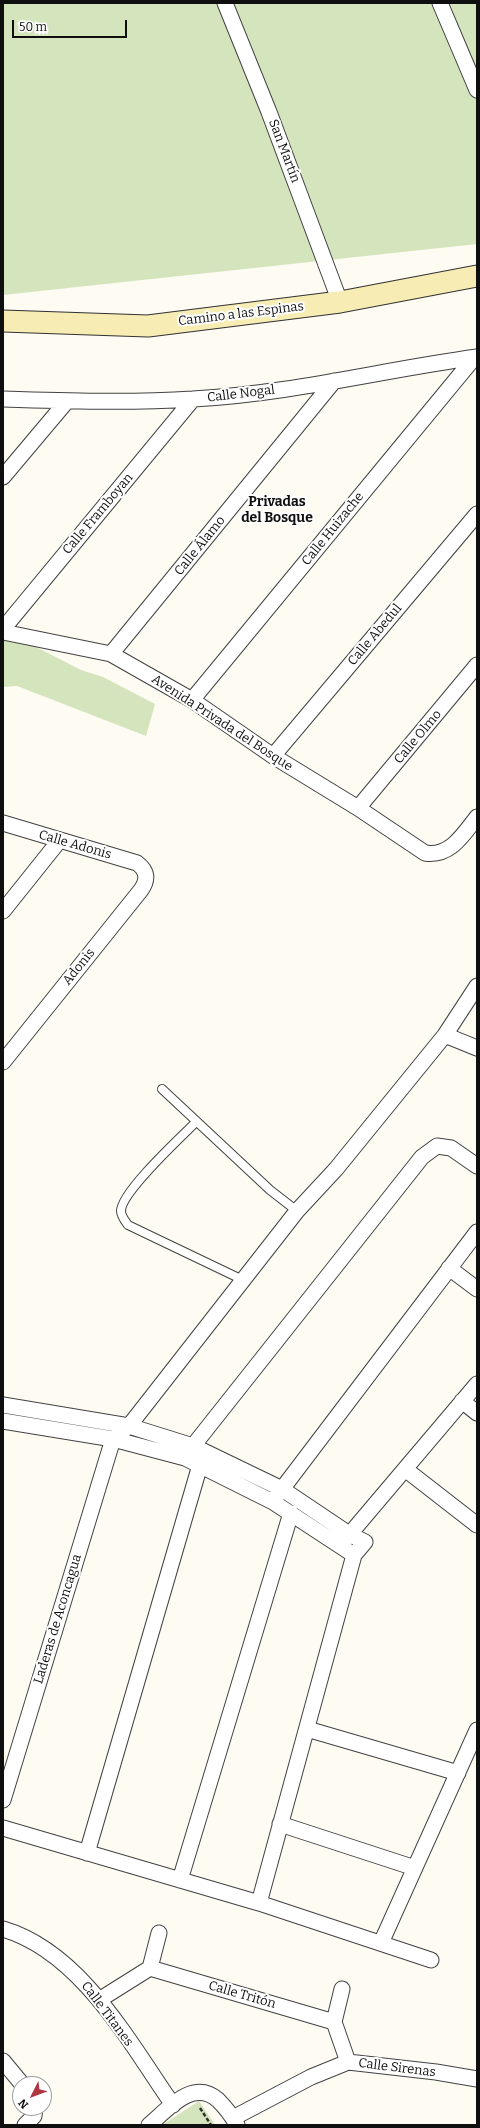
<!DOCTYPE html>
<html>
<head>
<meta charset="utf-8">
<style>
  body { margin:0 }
  #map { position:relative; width:480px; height:2128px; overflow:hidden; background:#fdfbf2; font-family:Bitter,serif }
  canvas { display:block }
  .frame { position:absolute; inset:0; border:4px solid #0f0f0f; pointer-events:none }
  .north { position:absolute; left:12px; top:2076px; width:40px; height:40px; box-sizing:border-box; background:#fff; border:1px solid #9f9f9f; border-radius:50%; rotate:228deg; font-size:11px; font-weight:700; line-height:16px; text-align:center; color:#0f0f0f }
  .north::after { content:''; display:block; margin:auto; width:14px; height:18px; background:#af3640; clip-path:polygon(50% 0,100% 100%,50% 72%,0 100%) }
  .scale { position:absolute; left:12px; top:20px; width:115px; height:18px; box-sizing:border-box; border:2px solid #0f0f0f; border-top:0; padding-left:5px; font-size:12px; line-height:14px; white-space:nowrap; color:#0f0f0f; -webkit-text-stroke:3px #fff; paint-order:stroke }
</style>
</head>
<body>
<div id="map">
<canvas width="480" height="2128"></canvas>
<div class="frame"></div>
<div class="north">N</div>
<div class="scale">50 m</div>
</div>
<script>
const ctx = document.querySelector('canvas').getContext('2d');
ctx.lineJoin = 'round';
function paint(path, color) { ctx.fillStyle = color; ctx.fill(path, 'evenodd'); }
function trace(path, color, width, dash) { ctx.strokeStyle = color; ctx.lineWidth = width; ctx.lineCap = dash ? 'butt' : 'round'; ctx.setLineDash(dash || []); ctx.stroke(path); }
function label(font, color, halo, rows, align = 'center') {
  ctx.font = font + ' Bitter,serif'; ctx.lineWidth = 4; ctx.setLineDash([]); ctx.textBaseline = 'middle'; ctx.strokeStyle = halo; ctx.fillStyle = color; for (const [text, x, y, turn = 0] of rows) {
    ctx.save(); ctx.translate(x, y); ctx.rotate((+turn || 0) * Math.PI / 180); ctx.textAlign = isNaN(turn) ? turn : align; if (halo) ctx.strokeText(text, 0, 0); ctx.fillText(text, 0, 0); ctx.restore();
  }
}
paint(new Path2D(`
  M3,3H477V244L3,295Z
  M3,630L81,670L103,677L155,704L146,736L17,686L3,687Z
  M199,2101L215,2125H162Z`), '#d4e5be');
const lane = new Path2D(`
  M162,1089L270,1190L297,1211
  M196,1122C181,1137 121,1192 121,1211C121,1216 125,1221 128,1225L243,1280`);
const street = new Path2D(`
  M225,3L269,112L340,302
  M440,3L477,90
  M3,399C66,401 130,403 193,399C289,394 382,370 477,357
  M3,477L67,401
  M3,629L193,399
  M3,632L111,654L192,700L273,756L358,808L425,853C450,857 463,835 477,817
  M111,654L334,381
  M192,700L474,358
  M273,756L477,514
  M358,808L477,665
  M3,823L137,863C148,871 148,880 141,890L3,1062
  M3,911L59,841
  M445,1035L477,1048
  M449,1268L477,1289
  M462,1401L477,1413
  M3,1405L129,1426L193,1446L282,1489L349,1534L365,1542L354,1555L259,1903
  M3,1421L113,1439L185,1458L273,1502L354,1555
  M185,1458L193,1446L422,1157L437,1146L451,1148L477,1166
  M405,1469L477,1525
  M276,1497L477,1232
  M344,1541L477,1384
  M307,1729L458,1773
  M3,1800L113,1439L129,1426L297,1211L336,1169L445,1035L477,986
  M280,1824L415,1868
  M3,1828L259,1903L431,1960
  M87,1853L200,1465
  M180,1880L291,1513
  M3,1929C81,1952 129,2042 173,2105
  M381,1943L477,1730
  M150,1968L334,2022
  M342,1989L334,2022L348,2062
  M99,2000L150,1968L159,1933
  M3,2061L22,2084
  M233,2118L311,2077L348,2062L436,2072L477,2079
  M25,2125L34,2116L35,2108
  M149,2125C168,2109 193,2078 218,2100C225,2107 232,2116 237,2125`);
const secondary = new Path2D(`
  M3,321L148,326L340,302L477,276`);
trace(lane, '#424242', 10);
trace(street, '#424242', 17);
trace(secondary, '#313131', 23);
trace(new Path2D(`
  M200,2108L211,2125`), '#313131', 2.5, [4, 2]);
trace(lane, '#fff', 8);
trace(street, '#fff', 15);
trace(secondary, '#f6ecb4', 21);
label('13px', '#0f0f0f', '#fff', [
  ["San Martín",284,151,69],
  ["Camino a las Espinas",241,314,-7],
  ["Calle Nogal",241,394,-7],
  ["Calle Framboyan",98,514,-50],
  ["Calle Huizache",333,529,-51],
  ["Calle Álamo",200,546,-51],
  ["Calle Abedul",375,635,-50],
  ["Avenida Privada del Bosque",222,723,33],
  ["Calle Olmo",418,737,-50],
  ["Calle Adonis",75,845,16],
  ["Adonis",79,967,-51],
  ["Laderas de Aconcagua",58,1619,-73],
  ["Calle Tritón",242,1995,16],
  ["Calle Titanes",107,2014,53],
  ["Calle Sirenas",397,2068,7]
]);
label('bold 14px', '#0f0f0f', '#fff', [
  ["Privadas",277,502],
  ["del Bosque",277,518]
]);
</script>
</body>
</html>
